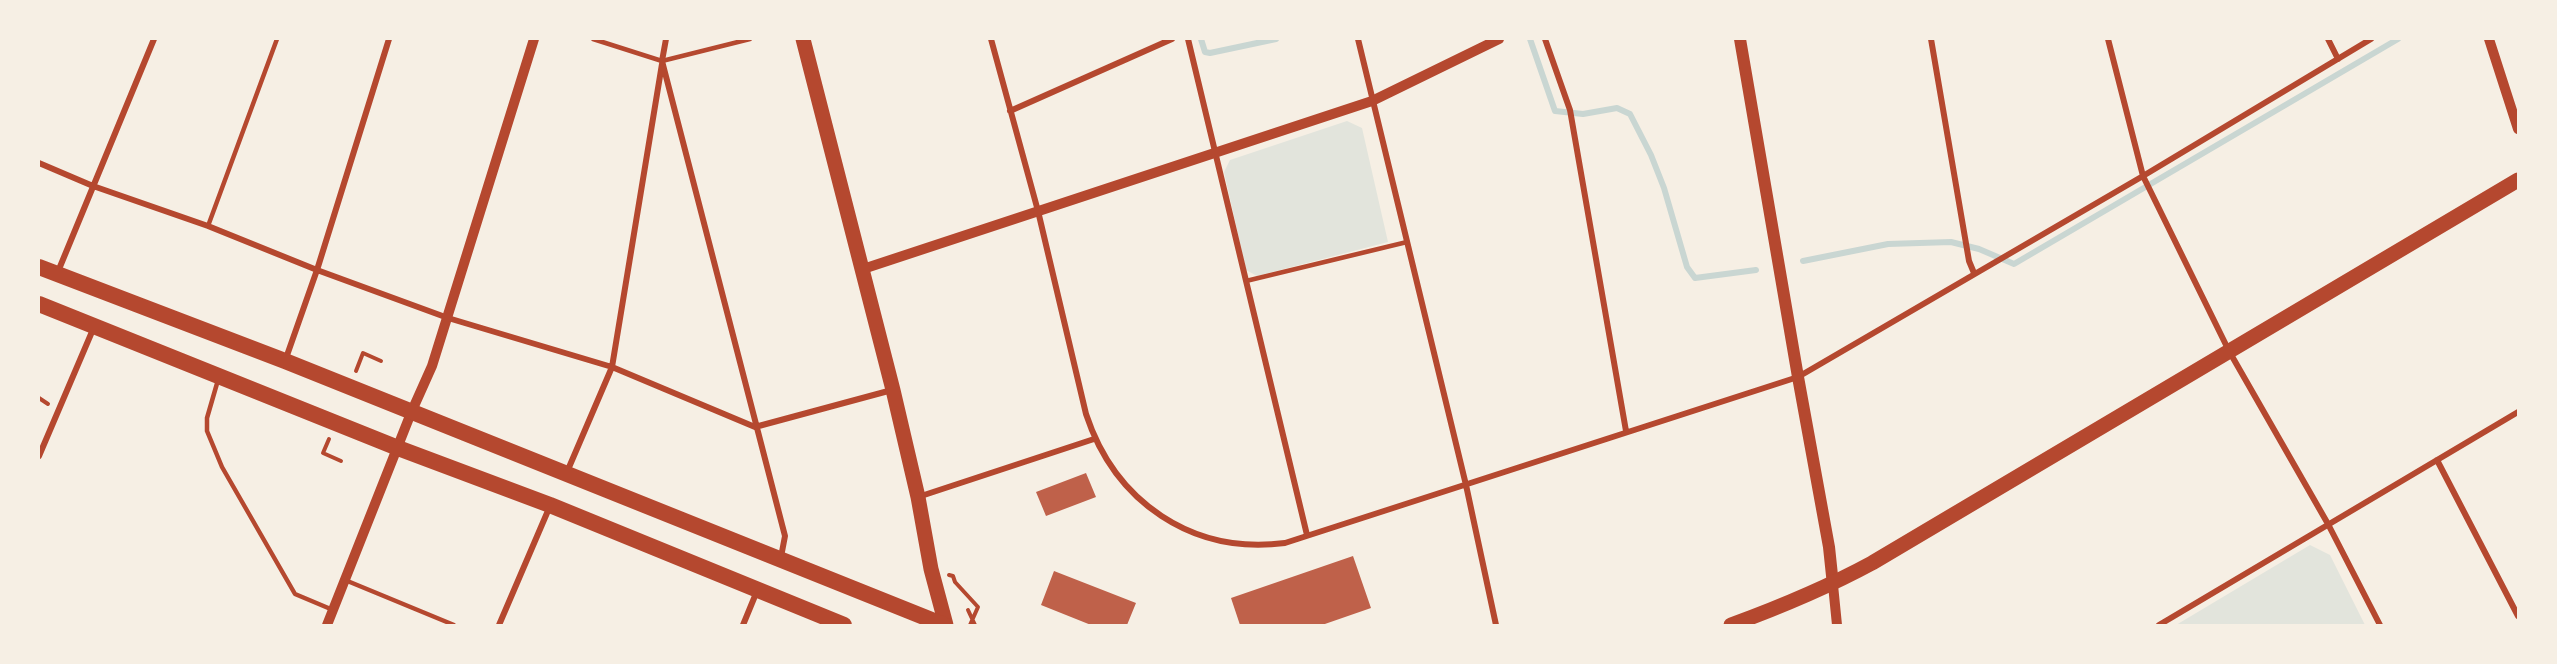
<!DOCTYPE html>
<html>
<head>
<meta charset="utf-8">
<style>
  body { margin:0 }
  #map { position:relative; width:2557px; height:664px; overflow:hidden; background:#f6efe4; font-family:Signika,sans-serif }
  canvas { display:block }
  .frame { position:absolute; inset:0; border:40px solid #f6efe4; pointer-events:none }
</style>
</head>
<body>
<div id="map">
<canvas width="2557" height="664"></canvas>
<div class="frame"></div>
</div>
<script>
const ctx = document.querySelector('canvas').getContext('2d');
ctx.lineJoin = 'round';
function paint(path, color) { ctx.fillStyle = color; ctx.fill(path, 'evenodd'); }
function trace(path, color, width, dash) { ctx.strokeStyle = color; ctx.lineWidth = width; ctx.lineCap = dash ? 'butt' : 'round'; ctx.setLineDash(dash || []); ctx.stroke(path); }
paint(new Path2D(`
  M1347,121L1362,128L1388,242L1257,276L1246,270L1224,172L1230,160Z
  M2310,545L2330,555L2365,625H2176Z`), '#e2e4dc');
trace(new Path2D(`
  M1201,39L1205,52L1210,53L1276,39
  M1530,39L1555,111L1583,114L1617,108L1630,114L1651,155L1664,188L1687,267L1695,278L1756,270
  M1803,261L1888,244L1951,242L1979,249L2014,264L2398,39`), '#c9d6d2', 6);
paint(new Path2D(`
  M1086,473L1096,497L1046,516L1036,492Z
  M1353,556L1371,608L1322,625H1240L1231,598Z
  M1054,571L1136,603L1127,625H1091L1041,605Z`), '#bf614a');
trace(new Path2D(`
  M356,371L363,353L381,361
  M39,398L48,404
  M329,439L323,453L341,461
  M949,575L953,576L955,582L978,607L970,625
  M968,610L975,625`), '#b5482f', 4);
trace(new Path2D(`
  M593,39L662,61L750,39
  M208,226L277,39
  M1246,281L1407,242
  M218,380L207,418V431L222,467L295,594L333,610
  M345,580L454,625`), '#b5482f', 4.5);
trace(new Path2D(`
  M666,39L662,61L785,536L781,557
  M991,39L1038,211L1086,414C1115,502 1192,555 1285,543L1798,377L2143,176L2371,39
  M1188,39L1307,535
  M1358,39L1466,485L1496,625
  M1545,39L1570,110L1626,431
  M1931,39L1969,261L1974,273
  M2108,39L2143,176L2229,351L2328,524L2380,625
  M2328,39L2338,59
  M1010,111L1172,39
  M39,163L93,186L208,226L317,270L448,318L612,367L755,427L892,390
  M57,274L154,39
  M285,361L317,270L389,39
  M39,456L94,327
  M2437,460L2518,616
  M567,472L612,367L662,64
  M918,497L1094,439
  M499,625L550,506
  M743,625L757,591
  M2159,625L2518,412`), '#b5482f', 6);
trace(new Path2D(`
  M2489,39L2518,129
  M863,269L1372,101L1499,39
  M1833,585L1837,625
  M327,625L411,413L432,366L534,39`), '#b5482f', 10);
trace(new Path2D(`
  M1740,39L1798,377L1829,547L1833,585`), '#b5482f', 12);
trace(new Path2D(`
  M803,39L893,390L918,497L931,569L946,625
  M1731,625C1780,607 1826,588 1872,563L2518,180`), '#b5482f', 15);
trace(new Path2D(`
  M39,267L285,361L944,625
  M39,304L398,448L550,505L844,625`), '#b5482f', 16);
</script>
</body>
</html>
